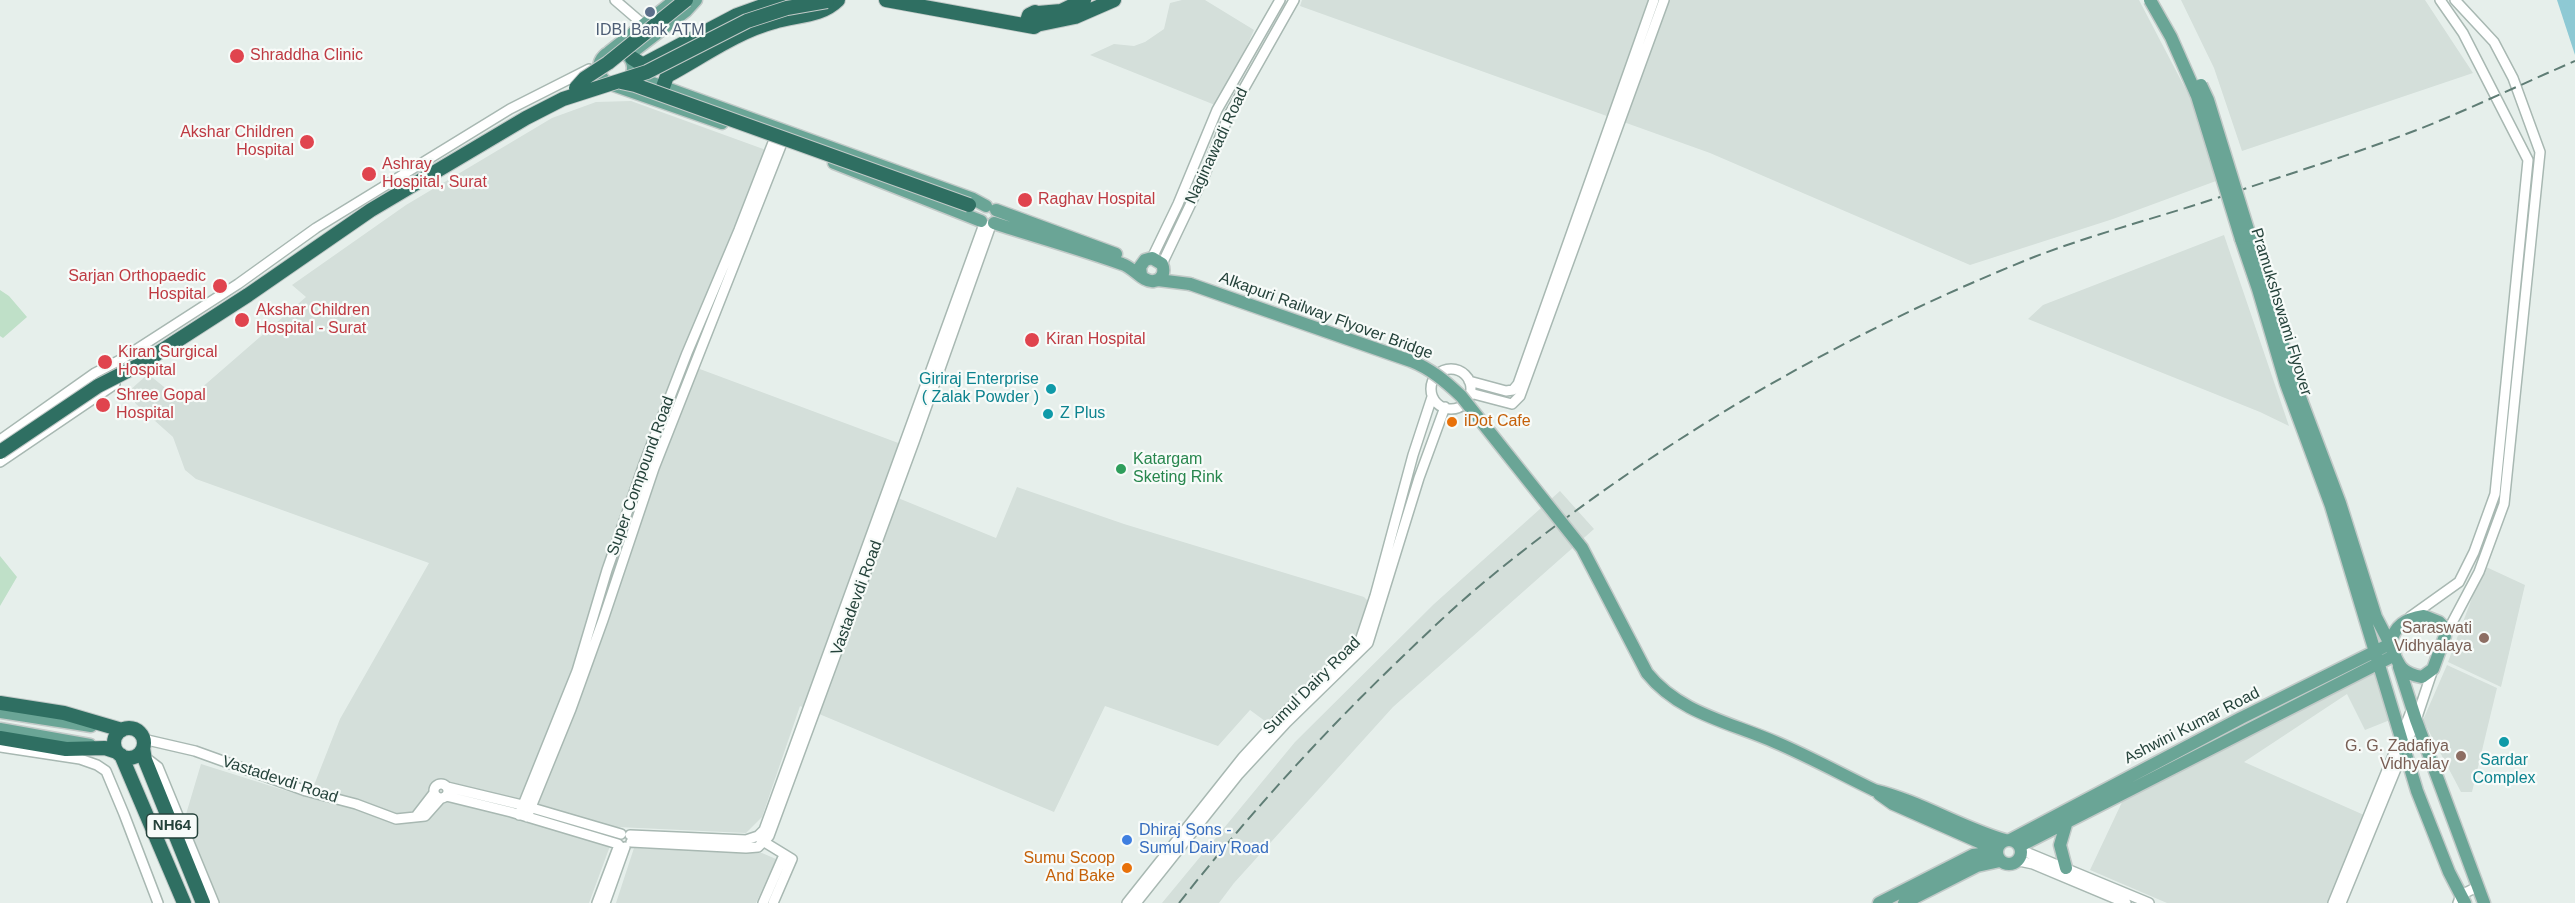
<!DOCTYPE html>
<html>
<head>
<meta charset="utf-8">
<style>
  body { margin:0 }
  canvas { display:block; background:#e6efeb }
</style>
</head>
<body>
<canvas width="2575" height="903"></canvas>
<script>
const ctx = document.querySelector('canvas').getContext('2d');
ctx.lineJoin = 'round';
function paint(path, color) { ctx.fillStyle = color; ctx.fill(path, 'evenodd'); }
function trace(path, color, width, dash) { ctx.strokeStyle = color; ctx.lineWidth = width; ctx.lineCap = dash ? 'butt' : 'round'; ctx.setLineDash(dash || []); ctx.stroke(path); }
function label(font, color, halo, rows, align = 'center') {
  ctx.font = font + ' Helvetica,sans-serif'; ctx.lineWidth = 4.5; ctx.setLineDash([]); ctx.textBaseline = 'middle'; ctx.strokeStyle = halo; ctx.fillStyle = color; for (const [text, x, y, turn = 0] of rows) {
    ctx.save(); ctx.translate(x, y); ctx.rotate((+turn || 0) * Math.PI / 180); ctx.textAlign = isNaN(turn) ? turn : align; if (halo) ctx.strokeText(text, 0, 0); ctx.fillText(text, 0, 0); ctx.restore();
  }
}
paint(new Path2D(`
  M1182,0H1205L1254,30L1220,107L1090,55L1114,44L1134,46L1145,42L1164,29L1170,3Z
  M1302,0H2139L2195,107L2216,181L2113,219L1970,265L1710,153L1300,6Z
  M2181,0H2425L2473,73L2242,151L2214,68Z
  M631,101L766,150L681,362L901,444L898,498L996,538L1017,487L1124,524L1364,597L1371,604L1362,636L1269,724L1250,710L1218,746L1105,706L1054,812L800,706L762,817L746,833L617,827L589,903H213L184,821L201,764L309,798L340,719L429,563L196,479L185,470L173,437L136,404L129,391L148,374L184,403L306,297L292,285L406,205L552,118L596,102Z
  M2224,235L2289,426L2260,412L2028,319L2043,305Z
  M1560,491L1594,529L1393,707L1234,883L1219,903H1162L1295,742L1434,604Z
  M2484,566L2525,585L2501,687L2448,662Z
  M2447,665L2497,688L2472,792H2461L2423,720Z
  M2375,670L2390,720L2365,730L2347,694L2244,762L2364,815L2328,903H2167L2090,870L2123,800Z
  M634,848L762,853L776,859L756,903H616Z`), '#d4dfda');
paint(new Path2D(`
  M0,290L9,296L27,317L3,338L0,336Z
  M0,556L17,577L0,606Z`), '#bfe0c8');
paint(new Path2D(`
  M2557,0H2575V55Z`), '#8ec9d4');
const minor = new Path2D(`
  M615,0L644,25
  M1152,258L1178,204L1217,110L1280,0
  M1162,264L1205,174L1229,115L1294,0
  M1431 389a20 20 0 1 1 40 0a20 20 0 1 1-40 0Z
  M1469,381L1506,391L1513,390L1518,384L1654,0
  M1470,393L1512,404L1520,396L1664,0
  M0,440L95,373L120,360L238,284L316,228L510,109L589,69
  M0,462L115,384
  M2410,617L2459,582L2474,552L2495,494L2528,160L2463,33L2440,0
  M2445,636L2479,572L2504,504L2540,152L2513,78L2494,42L2455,0
  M143,739L195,751L306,791L356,804L396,819L425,816L441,798
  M0,747L80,759L97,765L106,771L124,814L158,903
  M145,757L158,767L214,903
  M434 791a7 7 0 1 1 14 0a7 7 0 1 1-14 0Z
  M447,787L522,805L621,834
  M446,796L511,812L618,844
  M417,815L434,793
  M519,815L577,671L607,570L644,464L687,353L739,230L774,140
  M527,817L571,709L603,620L654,468L782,143
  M630,835L746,840L758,836L764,830L984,224
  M761,840L792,859L773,903
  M631,842L746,848L758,847L769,836L914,442L991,225
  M2021,850L2149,903
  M2015,863L2019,861L2033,864L2126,903
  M597,903L619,845
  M605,903L625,847
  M763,903L784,855
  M1127,903L1243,757L1277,720L1360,641L1375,596L1413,455L1432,397
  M1136,903L1238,775L1287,722L1368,643L1419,478L1445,407
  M2333,903L2412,709
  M2341,903L2416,720L2433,669
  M2458,903L2461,895L2477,887`);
const major = new Path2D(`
  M599 68a17 17 0 1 1 34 0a17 17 0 1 1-34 0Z
  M609,52L675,0
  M632,59L634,51L686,11L696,0
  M633,68L644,80L973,199L986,206
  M610,84L722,123
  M834,163L981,221
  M996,210L1116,254
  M994,223C1037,237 1080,249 1122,264C1133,267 1143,283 1154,281C1163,280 1165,271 1162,264L1152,258L1145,260L1140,267L1141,275
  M2241,239L2258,289L2286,384L2331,506L2417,791L2449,872L2465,903
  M1158,280L1190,284
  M2424,616L2439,622L2444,627L2445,636L2433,669L2422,677C2399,673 2398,663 2390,644C2395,625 2405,619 2424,616Z
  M2399,667L2416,720L2484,903
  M0,712L91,726
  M0,729L90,745
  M1874,790C1920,801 1960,827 2005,840
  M1879,794L1893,804L1997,850
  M1997 852a12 12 0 1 1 24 0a12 12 0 1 1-24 0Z
  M2010,840L2241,718L2390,644L2376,617L2340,503L2294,381L2250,236
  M2020,846L2395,655
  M2066,868L2060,845L2067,821
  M1879,903L1973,855L1996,852
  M1904,903L1977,866L2000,861`);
const highway = new Path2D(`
  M886,0L1034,27L1042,22L1040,15L1035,12L1029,15L1027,21L1030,26
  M1038,13L1061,11L1084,0
  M1041,24L1075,17L1114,0
  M632,58L640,63L644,64L737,15L779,0
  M663,87L667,76C701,58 736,32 774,22C796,15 821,17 838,0
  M0,703L64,713L122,730
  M114 743a15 15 0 1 1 30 0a15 15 0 1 1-30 0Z
  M0,738L66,749L105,748L117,752
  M143,748L145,760L203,903
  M121,755L184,903`);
trace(minor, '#a8b8b2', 12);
trace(major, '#c2cac8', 15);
trace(highway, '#c2cac8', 16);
trace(minor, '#fff', 9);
trace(major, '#6aa596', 12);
trace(highway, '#2f6f62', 14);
trace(new Path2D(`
  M1179,903C1247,817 1318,738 1397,662C1425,635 1453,608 1483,583C1649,446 1834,337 2034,257C2094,234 2156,218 2217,198C2285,175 2355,154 2422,128C2474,107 2524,83 2575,61`), '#5f7d75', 2, [12, 6]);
const majorBridge = new Path2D(`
  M2150,0L2171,37L2197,96L2241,239
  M2201,85L2208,100L2250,236
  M1190,284L1411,361C1431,369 1445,381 1461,396L1582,548L1647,673C1679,713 1729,722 1775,742C1808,756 1841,774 1874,790`);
const highwayBridge = new Path2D(`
  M621,82L635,85L969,205
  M576,88L585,78L608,63L686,0
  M0,452L98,386L141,364L248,295L371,210L526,118L563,99L647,72L747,21L787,8L827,1`);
trace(majorBridge, '#c2cac8', 15, []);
trace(highwayBridge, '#c2cac8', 16, []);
trace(majorBridge, '#6aa596', 12);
trace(highwayBridge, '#2f6f62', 14);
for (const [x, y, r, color] of [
  [650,12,6,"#5c6f8a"],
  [237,56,8,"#e0444e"],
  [307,142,8,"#e0444e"],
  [369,174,8,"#e0444e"],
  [1025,200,8,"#e0444e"],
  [220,286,8,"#e0444e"],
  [242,320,8,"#e0444e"],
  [1032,340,8,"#e0444e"],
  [105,362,8,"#e0444e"],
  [1051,389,6,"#0f9aa8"],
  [103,405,8,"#e0444e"],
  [1048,414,6,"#0f9aa8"],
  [1452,422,6,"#e8710a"],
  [1121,469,6,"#2e9e5b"],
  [2484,638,6,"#8d6e63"],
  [2504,742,6,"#0f9aa8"],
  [2461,756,6,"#8d6e63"],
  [1127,840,6,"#3f7fe0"],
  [1127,868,6,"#e8710a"]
]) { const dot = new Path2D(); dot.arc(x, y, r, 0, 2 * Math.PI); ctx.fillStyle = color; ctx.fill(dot); trace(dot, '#f7fbf9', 2); }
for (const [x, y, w] of [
  [172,826,51]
]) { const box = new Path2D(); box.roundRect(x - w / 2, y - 12, w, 24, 4.5); ctx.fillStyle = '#f7fbf9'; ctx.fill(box); trace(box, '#24423a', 1.5); }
label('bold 15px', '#24423a', null, [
  ["NH64",172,826]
]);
label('16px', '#4e5e75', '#f7fbf9', [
  ["IDBI Bank ATM",650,31]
]);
label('16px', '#be3a42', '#f7fbf9', [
  ["Shraddha Clinic",250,56],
  ["Akshar Children",294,133,"right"],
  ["Hospital",294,151,"right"],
  ["Ashray",382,165],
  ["Hospital, Surat",382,183],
  ["Raghav Hospital",1038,200],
  ["Sarjan Orthopaedic",206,277,"right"],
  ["Hospital",206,295,"right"],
  ["Akshar Children",256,311],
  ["Hospital - Surat",256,329],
  ["Kiran Hospital",1046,340],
  ["Kiran Surgical",118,353],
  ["Hospital",118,371],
  ["Shree Gopal",116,396],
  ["Hospital",116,414]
], 'left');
label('16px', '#24423a', '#f7fbf9', [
  ["Naginawadi Road",1217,146,-65],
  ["Pramukshswami Flyover",2281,312,73],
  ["Alkapuri Railway Flyover Bridge",1326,316,20],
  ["Super Compound Road",641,476,-70],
  ["Vastadevdi Road",857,598,-70],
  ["Sumul Dairy Road",1312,686,-45],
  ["Ashwini Kumar Road",2192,726,-27],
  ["Vastadevdi Road",280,780,18]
]);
label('16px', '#0d838f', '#f7fbf9', [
  ["Giriraj Enterprise",1039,380],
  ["( Zalak Powder )",1039,398],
  ["Z Plus",1060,414,"left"],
  ["Sardar",2504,761,"center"],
  ["Complex",2504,779,"center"]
], 'right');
label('16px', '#c56008', '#f7fbf9', [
  ["iDot Cafe",1464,422],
  ["Sumu Scoop",1115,859,"right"],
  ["And Bake",1115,877,"right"]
], 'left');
label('16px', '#27864d', '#f7fbf9', [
  ["Katargam",1133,460],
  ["Sketing Rink",1133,478]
], 'left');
label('16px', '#785e54', '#f7fbf9', [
  ["Saraswati",2472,629],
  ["Vidhyalaya",2472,647],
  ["G. G. Zadafiya",2449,747],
  ["Vidhyalay",2449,765]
], 'right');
label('16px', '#366cbe', '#f7fbf9', [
  ["Dhiraj Sons -",1139,831],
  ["Sumul Dairy Road",1139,849]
], 'left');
</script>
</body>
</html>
